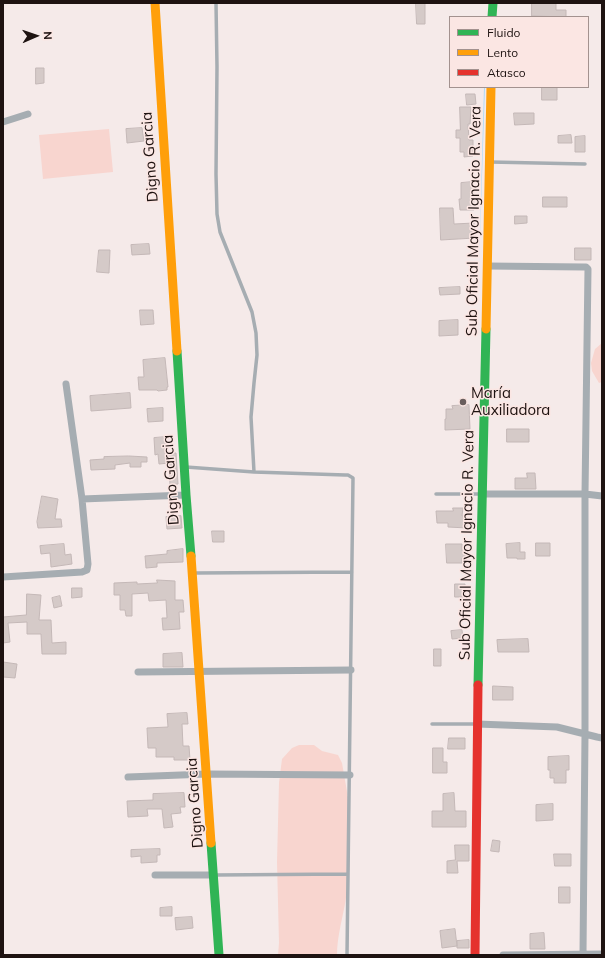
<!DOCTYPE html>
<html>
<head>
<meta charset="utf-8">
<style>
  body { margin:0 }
  #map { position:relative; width:605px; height:958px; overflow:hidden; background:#f5eae9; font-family:Mulish,sans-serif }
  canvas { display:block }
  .frame { position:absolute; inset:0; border:4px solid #1e1311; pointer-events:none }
  .legend { position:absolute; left:449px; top:16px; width:140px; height:72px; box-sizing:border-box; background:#fbe6e3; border:1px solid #a3928f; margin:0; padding:5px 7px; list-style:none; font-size:12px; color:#1e1311 }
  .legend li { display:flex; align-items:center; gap:8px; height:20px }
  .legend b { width:20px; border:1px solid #a3928f }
  .north { position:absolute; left:16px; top:16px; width:40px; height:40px; -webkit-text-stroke:3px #fbe6e3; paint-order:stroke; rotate:88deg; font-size:11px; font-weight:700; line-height:16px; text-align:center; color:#1e1311 }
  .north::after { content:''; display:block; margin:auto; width:14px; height:18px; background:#1e1311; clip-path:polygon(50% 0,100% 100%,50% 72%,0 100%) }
</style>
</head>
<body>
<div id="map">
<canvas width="605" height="958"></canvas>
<div class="frame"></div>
<ul class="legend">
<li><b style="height:5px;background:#30b455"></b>Fluido</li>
<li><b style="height:5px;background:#ff9f0a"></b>Lento</li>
<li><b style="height:5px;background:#e5322d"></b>Atasco</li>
</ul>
<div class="north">N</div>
</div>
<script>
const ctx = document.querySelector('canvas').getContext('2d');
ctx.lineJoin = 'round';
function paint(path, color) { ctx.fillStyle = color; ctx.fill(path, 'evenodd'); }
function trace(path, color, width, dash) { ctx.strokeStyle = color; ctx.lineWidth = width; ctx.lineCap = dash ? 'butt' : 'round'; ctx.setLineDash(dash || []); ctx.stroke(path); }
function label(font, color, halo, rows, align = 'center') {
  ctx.font = font + ' Mulish,sans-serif'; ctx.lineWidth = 3; ctx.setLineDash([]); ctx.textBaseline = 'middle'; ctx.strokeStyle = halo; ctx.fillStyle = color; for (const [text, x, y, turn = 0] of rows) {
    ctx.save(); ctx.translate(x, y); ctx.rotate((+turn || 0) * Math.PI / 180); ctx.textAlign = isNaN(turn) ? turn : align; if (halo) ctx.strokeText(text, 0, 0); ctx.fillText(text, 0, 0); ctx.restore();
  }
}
paint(new Path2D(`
  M109,129L113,172L43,179L39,135Z
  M602,343V382L599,383L592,371L591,363L595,349Z
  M299,745H314L322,751L338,755L342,763L349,803L350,866C348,877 348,887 346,898C343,917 337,936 337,955H278L279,943L277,862L279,783L282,759L292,748Z`), '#f8d5cf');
paint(new Path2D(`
  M484,87H485L479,266Z`), '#acd9f8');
const building = new Path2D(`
  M416,3H425V24H417Z
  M532,3H556V10H566V17L532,16Z
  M36,68H44V83L36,84Z
  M542,87H557V100H542Z
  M466,94H475L476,104L467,105Z
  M460,107H471L470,124H468L469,140H473V156L464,157V152H460V138H456V130H460Z
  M514,113H534V124L515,125Z
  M142,128L144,141L127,143L126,129Z
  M571,135L572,143H558V136Z
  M585,136V152H575V137Z
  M473,182L474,210H460L459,199H461V183Z
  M543,197H567V207H543Z
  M440,208H453L454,224L474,223L475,238L441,240Z
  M515,216H527V223L515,224Z
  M149,244L150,254L132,255L131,245Z
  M575,248H591V260H575Z
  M99,250H110L109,273L97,272Z
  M460,287V294L440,295L439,288Z
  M140,310H153L154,324L141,325Z
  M458,320V335L439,336V321Z
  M165,358L168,387H167V390L158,391L157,390H139L138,377H144L143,360Z
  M130,393L131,408L91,411L90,396Z
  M469,405L470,429L445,430V419H446V409H453L452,406Z
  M163,408V421L148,422L147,409Z
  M507,429H529V442H507Z
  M166,437L167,453H176L178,484L170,485L169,463L159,464L158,454L155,455L154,438Z
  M129,456L147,457V462H141V467H130V463L115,465V469L91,470L90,460L104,459V457Z
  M527,473H535L536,489H515V478H527Z
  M42,496L58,499L55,519H61L62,527L38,528L37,522Z
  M453,508H463L462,516H466L467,528L448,527V523H437L436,511H453Z
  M181,516L182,528L167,529L166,517Z
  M212,531H224V542H213Z
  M520,543V552H525V559H517V558H507L506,544Z
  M536,543H550V556H536Z
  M64,544L65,555L71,554L72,564L51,567L50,553L41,554L40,546Z
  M446,544H462V551H466V557L462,558V563H447Z
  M183,549V562L157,563V567L146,568L145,556L167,554V551Z
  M157,580L175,581V600H183L184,612H179L180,629L163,630L162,618H167L166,600L149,601L148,593L132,594V616H126L125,610H120V595H114V583L137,582V584L157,583Z
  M455,584H465V597H455Z
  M72,588H82V597L72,598Z
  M27,594L41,595L39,620H51L52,643L66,642V654H42L41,634H27V622L8,623L10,642L3,643V617L26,615Z
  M60,596L62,606L54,608L52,598Z
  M462,630L463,638L452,639L451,631Z
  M528,639L529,652H498L497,640Z
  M434,649H441V666H434Z
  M182,653L183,667H163V654Z
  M3,662L17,664L15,678L3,677Z
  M493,686L513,687V700H493Z
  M187,713L188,724H182L183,746H189L190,760H174V757H156V748H148L147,728L168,727L167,714Z
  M449,738H465V749H448Z
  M433,748H443V762H447V773H433Z
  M569,756V770H566V783H554V778H550V770H548V757Z
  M184,793L185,807H180L181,813L171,814L173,827L164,828L162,809H147L148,816L128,817L127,801L153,800V794Z
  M454,793L455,811H466V827H432V811H443V794Z
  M553,804V820L536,821V805Z
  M493,840L500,841L499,852L491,851Z
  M455,845H469V861H457L458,873H447V861L455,860Z
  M160,849V855H157V862L141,863V856L131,857V850Z
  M554,854H571V866H555Z
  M559,887H570V903H559Z
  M172,907V916H160V908Z
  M192,917L193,928L176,930L175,918Z
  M455,929L457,946L442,948L440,931Z
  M544,933L545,949H530V934Z
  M469,940V948H457V941Z`);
paint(building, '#d5cac8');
trace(building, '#c4b8b7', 1);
trace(new Path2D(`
  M216,3L217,67L216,174L217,214L220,232L252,312L256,333L257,355L254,383L251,417L254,472
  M490,162L585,164
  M186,467L254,472L345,475H348L353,478L347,955
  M436,494H481
  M195,573L352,572
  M432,724H476
  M215,875L348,874`), '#a6adb2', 3.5);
trace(new Path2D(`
  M3,122L28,114
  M487,266L584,267H586L588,269L585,494V734L583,955
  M482,494H585L602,496
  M82,499L186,495
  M3,577L82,572L87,570L88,564L82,499L66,384
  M138,672L351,670
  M477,724L557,727L597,737L602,738
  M128,777L207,774L350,775
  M155,875H214
  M503,955L602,954`), '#a6adb2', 7);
trace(new Path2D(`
  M492,17L493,3
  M177,351L186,495L191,556
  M478,685L486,329
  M211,843L219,955`), '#30b455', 9);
trace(new Path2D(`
  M155,3L177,351
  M486,329L491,87
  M191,556L211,843`), '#ff9f0a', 9);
trace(new Path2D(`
  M475,955L478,685`), '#e5322d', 9);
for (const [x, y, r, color] of [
  [463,402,4,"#695e5d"]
]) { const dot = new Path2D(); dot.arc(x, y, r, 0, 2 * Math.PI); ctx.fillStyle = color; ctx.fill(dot); trace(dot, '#fbe6e3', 1.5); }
label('15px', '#1e1311', '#fbe6e3', [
  ["Digno Garcia",150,157,-94],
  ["Sub Oficial Mayor Ignacio R. Vera",474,221,-89],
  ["Digno Garcia",171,480,-94],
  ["Sub Oficial Mayor Ignacio R. Vera",467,545,-89],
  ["Digno Garcia",195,803,-94]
]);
label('15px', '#1e1311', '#fbe6e3', [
  ["María",471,393],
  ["Auxiliadora",471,410]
], 'left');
</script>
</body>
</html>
